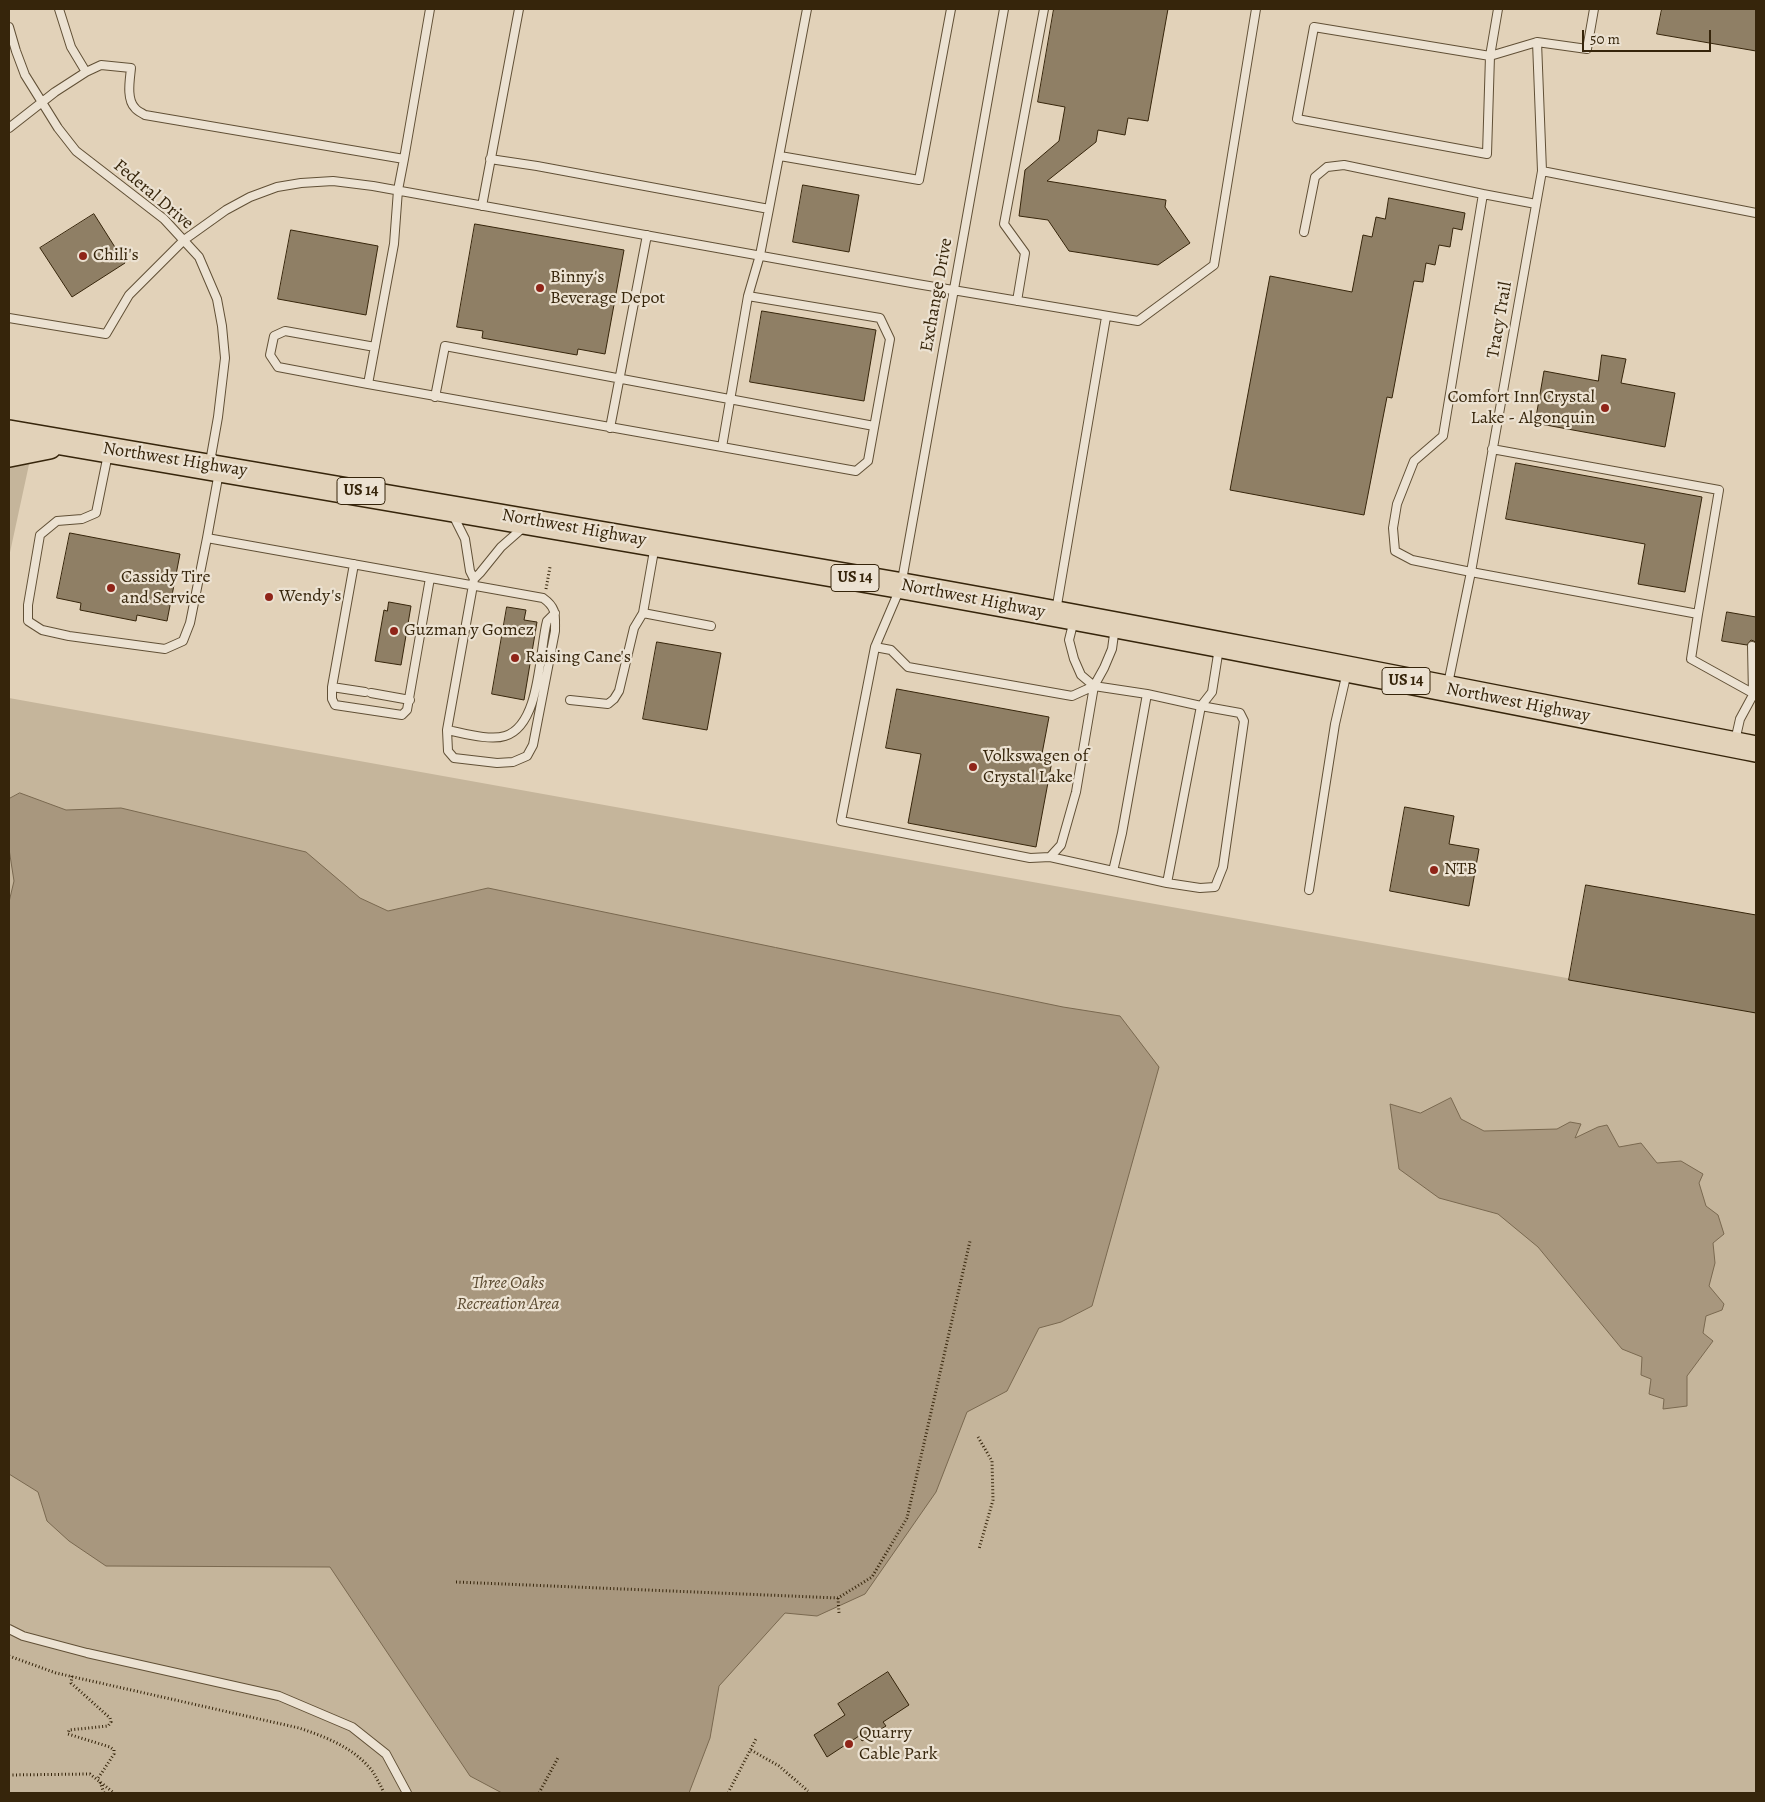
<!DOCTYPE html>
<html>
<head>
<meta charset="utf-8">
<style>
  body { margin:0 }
  #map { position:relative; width:1765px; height:1802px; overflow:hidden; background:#e2d2b9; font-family:Alegreya,serif }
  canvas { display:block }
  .frame { position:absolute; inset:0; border:10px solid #36250b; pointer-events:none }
  .scale { position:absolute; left:1582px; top:30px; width:129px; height:22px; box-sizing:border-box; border:2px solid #36250b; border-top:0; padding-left:6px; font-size:15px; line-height:18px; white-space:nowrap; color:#36250b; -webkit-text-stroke:4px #ece2d2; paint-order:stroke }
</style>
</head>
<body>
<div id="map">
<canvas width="1765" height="1802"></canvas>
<div class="frame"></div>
<div class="scale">50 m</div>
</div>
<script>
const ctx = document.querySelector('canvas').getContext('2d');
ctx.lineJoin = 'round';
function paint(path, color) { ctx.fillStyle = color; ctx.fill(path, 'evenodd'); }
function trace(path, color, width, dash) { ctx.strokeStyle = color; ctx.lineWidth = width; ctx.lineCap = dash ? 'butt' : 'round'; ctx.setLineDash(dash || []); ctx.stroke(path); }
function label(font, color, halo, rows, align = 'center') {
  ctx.font = font + ' Alegreya,serif'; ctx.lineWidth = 4.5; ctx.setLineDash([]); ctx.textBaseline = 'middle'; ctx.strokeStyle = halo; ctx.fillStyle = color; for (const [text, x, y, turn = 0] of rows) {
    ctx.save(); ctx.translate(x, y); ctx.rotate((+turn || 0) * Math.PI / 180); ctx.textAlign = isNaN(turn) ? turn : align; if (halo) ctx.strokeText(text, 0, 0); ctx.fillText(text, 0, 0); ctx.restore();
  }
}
paint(new Path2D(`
  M9,443L33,446L9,557Z
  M9,698L1756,1012V1793H9Z`), '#c5b59b');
const water = new Path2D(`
  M20,793L66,810L121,808L306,852L360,898L388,911L488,888L1063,1007L1120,1016L1159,1067L1092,1306L1061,1322L1039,1328L1007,1391L967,1412L936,1492L865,1594L817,1616L785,1613L719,1686L710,1738L689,1793H502L470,1776L330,1567L106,1566L69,1541L47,1521L38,1492L9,1474V902L14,881L9,849V799Z
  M1451,1098L1461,1119L1484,1131L1557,1129L1570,1122L1581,1124L1575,1138L1598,1127L1607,1125L1619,1147L1641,1143L1657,1163L1681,1161L1703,1174L1699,1183L1706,1206L1718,1215L1724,1234L1713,1243L1715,1263L1709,1286L1724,1304L1722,1310L1706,1316L1703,1333L1713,1341L1687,1376V1406L1663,1409L1664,1399L1649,1394L1651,1379L1641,1375L1642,1357L1622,1349L1538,1247L1498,1214L1439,1198L1399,1169L1390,1104L1420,1113Z`);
paint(water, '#a8977e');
trace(water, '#7a6950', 1);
const building = new Path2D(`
  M1054,9H1168L1148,121L1128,118L1125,135L1098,130L1096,142L1047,181L1166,200L1165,207L1190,243L1158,265L1069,251L1048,220L1019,216L1025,170L1059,141L1065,107L1038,102Z
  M1662,9H1756V51L1657,34Z
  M803,185L859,195L849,252L793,242Z
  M1389,198L1465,213L1462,230L1453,228L1450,247L1439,245L1435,265L1426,263L1423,282L1414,281L1392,398L1387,397L1364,515L1230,490L1270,276L1352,292L1363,235L1372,237L1376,217L1385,219Z
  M94,214L125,263L72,297L40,248Z
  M475,224L624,250L605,354L578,349L577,355L482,338L483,331L457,327Z
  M291,230L378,246L366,315L278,299Z
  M762,311L876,330L864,401L750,382Z
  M1602,355L1626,359L1621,383L1675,393L1665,447L1535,423L1544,371L1598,381Z
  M1516,463L1702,497L1685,592L1638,584L1645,544L1506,519Z
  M70,533L180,554L167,621L137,615L136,621L80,610L81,603L57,598Z
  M389,602L411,606L401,665L375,661L384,610L387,611Z
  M507,607L526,610L524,620L537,622L524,700L492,694Z
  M1727,612L1756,617V642L1751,640L1747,645L1722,641Z
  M657,642L721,653L707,730L643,719Z
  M897,689L1049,717L1041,759L1052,761L1036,847L908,823L921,754L886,748Z
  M1405,807L1454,816L1449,844L1479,849L1469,906L1390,891Z
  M1586,885L1756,915V1013L1569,980Z
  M888,1672L909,1705L883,1722L886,1726L862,1741L859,1736L827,1757L814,1735L845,1715L838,1704Z`);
paint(building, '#8f7f65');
trace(building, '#36250b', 1);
const lane = new Path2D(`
  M1004,9L901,586L875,647L841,821L1030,858L1050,857L1061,845L1076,792L1094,686L1104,668L1112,649L1115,627
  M1498,9L1490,56L1487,154L1297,119L1314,27L1490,56L1537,42L1587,49L1594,9
  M9,27L16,51L25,75L58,128L76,151L164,219L199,257L217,299L222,326L225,358L218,417L210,462
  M1537,42L1542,171
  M86,72L101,65L131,68C130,79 126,99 135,108C137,111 142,113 145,115L404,159L398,190L394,244L368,384L722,447
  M9,128L55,92L86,72L71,47L59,9
  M780,156L919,180L951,9
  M404,159L430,9
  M490,159L537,166L769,209
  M1536,204L1483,194L1443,436L1414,461L1397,504L1393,528L1395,551L1412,560L1471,572L1698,614L1691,659L1756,695
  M482,206L519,9
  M1304,232L1315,177L1327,167L1344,165L1483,194
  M748,296L880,318L890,339L868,461L856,471L722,447L748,296L760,255L769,209L807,9
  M1017,301L1025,253L1004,224L1044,9
  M9,318L106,334L129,295L184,240L226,210L250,197L277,187L301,183L333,181L373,186L917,284L1138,321L1214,265L1256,9
  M368,384L278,367L270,355L274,336L285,331L375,347
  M435,397L445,346L874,426
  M610,428L647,235
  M1492,449L1719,490L1698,614
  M108,454L96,513L82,519L57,521L40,535L28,605V621L42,630L69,636L165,649L183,641L190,623L207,538
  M219,472L207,538C319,558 431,578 543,598C557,608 555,615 555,631L533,745L527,756L513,762L497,763L454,758L448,751L447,730L473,585L474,579L470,571L465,539L452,513
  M354,564L332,687V699L335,705L402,715L407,710L430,578
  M474,579L480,573L501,547L526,525
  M1056,611L1106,317
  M643,613L711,626
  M1074,620L1069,640L1074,659L1081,675L1094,686L1147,694L1201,706L1167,883
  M875,647L891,650L908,667L1072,696L1094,686
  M1448,684L1471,572L1542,171L1756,213
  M332,687L365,692
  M371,693L410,700
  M570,700L608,704L614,699L619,691L634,628L643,613L655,545
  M447,730C463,733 490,741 505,736C541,725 539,651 547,621L555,613
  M1735,741L1740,719L1753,695L1752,646
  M1050,857L1167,883L1200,888L1215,887L1223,867L1244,721L1240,713L1201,706L1212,692L1219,648
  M1113,871L1122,833L1147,694
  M1309,890L1335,724L1347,672
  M9,1629L23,1636L87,1653L279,1696L352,1727L386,1754L407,1793`);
const primary = new Path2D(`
  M9,433C305,482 601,532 897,585C1184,636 1470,693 1756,749
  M9,454L49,446`);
trace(lane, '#615036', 10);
trace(primary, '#36250b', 28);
trace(new Path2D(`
  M546,589L550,567
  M978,1437L992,1461L993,1500L979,1549
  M456,1582L838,1598L872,1577L907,1518L970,1241
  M838,1598L839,1613
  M9,1656L56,1673L299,1728C326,1737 355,1748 373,1772C377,1779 381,1786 384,1793
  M72,1676L71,1683L110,1718L111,1722L108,1726L69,1730L68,1734L110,1747L114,1750V1754L97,1780
  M751,1750L779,1766L808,1791
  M9,1775L90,1774L114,1793
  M100,1782L104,1793
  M539,1793L559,1756
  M728,1793L756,1739`), '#36250b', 3, [1, 2.5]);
trace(lane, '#ece2d2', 8);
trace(primary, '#e2d2b9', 25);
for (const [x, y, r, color] of [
  [83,256,5,"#8f2418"],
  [540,288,5,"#8f2418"],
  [1605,408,5,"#8f2418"],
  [111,588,5,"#8f2418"],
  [269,597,5,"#8f2418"],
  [394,631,5,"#8f2418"],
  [515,658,5,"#8f2418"],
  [973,767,5,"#8f2418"],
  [1434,870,5,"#8f2418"],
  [849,1744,5,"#8f2418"]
]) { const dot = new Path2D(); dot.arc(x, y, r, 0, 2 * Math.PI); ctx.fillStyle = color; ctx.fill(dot); trace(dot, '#ece2d2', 2); }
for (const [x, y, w] of [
  [361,491,48],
  [855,578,48],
  [1406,681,48]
]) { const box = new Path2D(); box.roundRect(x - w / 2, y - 13.5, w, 27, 4); ctx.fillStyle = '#ece2d2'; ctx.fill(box); trace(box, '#36250b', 1); }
label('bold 16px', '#36250b', null, [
  ["US 14",361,491],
  ["US 14",855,578],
  ["US 14",1406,681]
]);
label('18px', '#36250b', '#ece2d2', [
  ["Federal Drive",153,195,40],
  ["Exchange Drive",937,295,-80],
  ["Tracy Trail",1500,320,-80],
  ["Northwest Highway",175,460,9],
  ["Northwest Highway",574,528,10],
  ["Northwest Highway",973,599,11],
  ["Northwest Highway",1518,703,11]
]);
label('18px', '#36250b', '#ece2d2', [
  ["Chili's",93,256],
  ["Binny's",550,278],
  ["Beverage Depot",550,299],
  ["Comfort Inn Crystal",1595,398,"right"],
  ["Lake - Algonquin",1595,419,"right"],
  ["Cassidy Tire",121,578],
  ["and Service",121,599],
  ["Wendy's",279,597],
  ["Guzman y Gomez",404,631],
  ["Raising Cane's",525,658],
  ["Volkswagen of",983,757],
  ["Crystal Lake",983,778],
  ["NTB",1444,870],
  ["Quarry",859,1734],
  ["Cable Park",859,1755]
], 'left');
label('italic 18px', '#5a492f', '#ece2d2', [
  ["Three Oaks",508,1284],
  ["Recreation Area",508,1305]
]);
</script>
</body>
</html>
